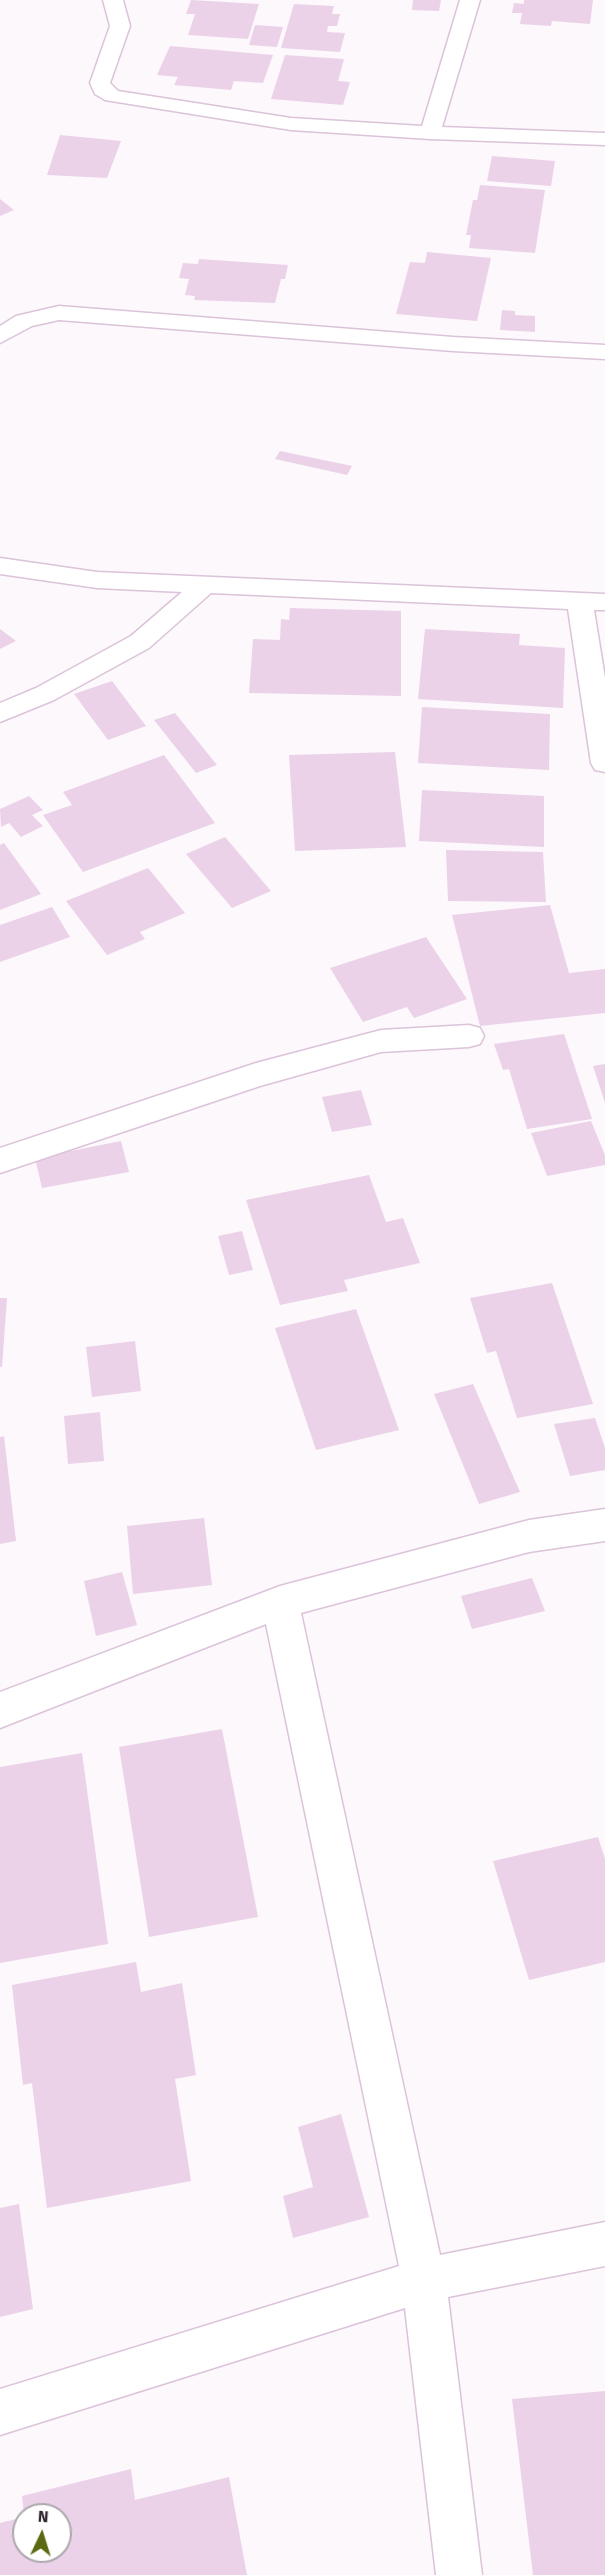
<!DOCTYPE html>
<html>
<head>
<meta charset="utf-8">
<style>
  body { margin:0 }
  #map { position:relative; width:605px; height:2575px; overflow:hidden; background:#fdf8fc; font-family:"Fira Sans",sans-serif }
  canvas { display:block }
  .north { position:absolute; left:12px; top:2503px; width:60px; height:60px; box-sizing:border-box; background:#fff; border:2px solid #aca8ac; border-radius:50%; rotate:4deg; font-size:16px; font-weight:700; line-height:24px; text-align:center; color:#30262f }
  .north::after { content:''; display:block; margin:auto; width:21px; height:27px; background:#5b6912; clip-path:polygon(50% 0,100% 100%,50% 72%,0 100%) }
</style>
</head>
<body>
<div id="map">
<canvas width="605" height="2575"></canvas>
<div class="north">N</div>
</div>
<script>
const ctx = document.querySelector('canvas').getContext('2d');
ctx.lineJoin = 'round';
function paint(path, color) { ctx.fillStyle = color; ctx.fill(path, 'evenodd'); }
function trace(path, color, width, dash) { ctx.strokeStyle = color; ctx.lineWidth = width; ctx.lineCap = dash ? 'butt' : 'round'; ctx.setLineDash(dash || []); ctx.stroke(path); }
paint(new Path2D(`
  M191,0L259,4L248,39L188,35L195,14H186Z
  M413,0H441L439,11L412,10Z
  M524,0H593L590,24L552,21L551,26L520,24L522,13H512L514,3L524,4Z
  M294,4L334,6L332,14H340L337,26H328L327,32L345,33L340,52L281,48Z
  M255,25L283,27L277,47L249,45Z
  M170,46L273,55L263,83L234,81L231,90L174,85L178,77L157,75Z
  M285,55L344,59L338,81L350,82L343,105L271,99Z
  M60,135L121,141L107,178L47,175Z
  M492,156L555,161L551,186L487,181Z
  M480,185L545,190L535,253L469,248L471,235H466L473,200H477Z
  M0,199L14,210L0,216Z
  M427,252L491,258L477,321L396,314L410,262L425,263Z
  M199,259L288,265L285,279H281L275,303L194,300L195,296L185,295L189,279L179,278L183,263L198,264Z
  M502,310L515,311V315L535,316V332L500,330Z
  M280,451L352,466L347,475L275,459Z
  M290,608L401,611V696L249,693L253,639L280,640L281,619L289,620Z
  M0,629L16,641L0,649Z
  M425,629L520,634L519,645L565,648L563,708L418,699Z
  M112,681L146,726L108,740L74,694Z
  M422,707L550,714L549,770L418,763Z
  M175,713L217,765L196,773L154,720Z
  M395,752L406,847L295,851L289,755Z
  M164,755L215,823L83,872L43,815L72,805L63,792Z
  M422,790L544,796V847L419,841Z
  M29,796L43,810L32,815L43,826L21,837L9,823L1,827L0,809Z
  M225,837L271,891L232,908L186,854Z
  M4,843L41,894L0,910V845Z
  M446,850L543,852L546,902L448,901Z
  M148,868L185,913L140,932L145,939L107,955L66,901Z
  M550,905L569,973L605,969V1013L480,1026L452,915Z
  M52,907L70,937L0,962V925Z
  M426,937L467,999L414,1018L407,1007L363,1022L330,968Z
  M564,1034L592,1119L527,1129L509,1069L503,1070L494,1044Z
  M605,1064V1103L593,1066Z
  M361,1090L372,1125L332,1132L322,1097Z
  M591,1121L605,1155V1165L547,1176L531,1133Z
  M121,1141L129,1172L42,1188L35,1158Z
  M369,1175L386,1222L403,1218L420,1263L344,1280L348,1291L280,1305L246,1200Z
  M242,1231L253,1270L229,1275L218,1236Z
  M552,1283L593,1404L517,1418L496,1351L487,1353L470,1298Z
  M0,1298H7L2,1367H0Z
  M356,1309L399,1430L316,1450L275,1328Z
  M135,1341L141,1391L92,1397L86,1347Z
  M473,1384L520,1492L479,1504L434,1394Z
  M100,1412L104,1461L68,1464L64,1416Z
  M595,1418L605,1448V1470L570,1476L554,1424Z
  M4,1436L16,1541L0,1544V1437Z
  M204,1518L212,1585L133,1594L127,1526Z
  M122,1572L137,1625L96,1636L84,1581Z
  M532,1578L545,1611L472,1629L461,1596Z
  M222,1729L258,1917L149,1937L119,1747Z
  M82,1753L108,1944L0,1963V1767Z
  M598,1837L605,1859V1962L529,1980L493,1861Z
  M136,1962L141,1992L182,1983L196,2075L175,2079L191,2181L47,2208L32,2083L23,2085L12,1985Z
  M341,2114L369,2217L293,2238L283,2196L313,2187L298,2127Z
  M19,2204L33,2309L0,2317V2208Z
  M605,2391V2575H533L512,2399Z
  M131,2469L135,2500L229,2477L247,2575H0V2523L24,2517V2551H60V2515H24L22,2496Z`), '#ebd2e8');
const street = new Path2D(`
  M103,0H123L130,26L110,83L118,91L291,118L422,126L460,0H480L442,127L605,133V145L430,139L291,130L105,100L95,94L90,83L110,26Z
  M59,306L453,337L605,345V359L453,351L59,320L32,326L0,343V326L16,316Z
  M0,558L97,572L605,594V610H594L605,678V772L595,770L591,763L568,609L211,593L149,648L54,700L0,722V703L36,688L131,636L182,592L97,588L0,574Z
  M469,1025L480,1028L484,1036L480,1044L469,1047L381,1052L260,1086L0,1173V1148L256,1063L381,1030Z
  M605,1509V1541L529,1552L301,1613L440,2255L605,2222V2266L448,2297L482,2575H436L405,2308L0,2435V2389L399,2266L266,1624L0,1728V1692L280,1586L529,1520Z`);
trace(street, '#dbc3d9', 3);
paint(street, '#fff');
</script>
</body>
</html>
